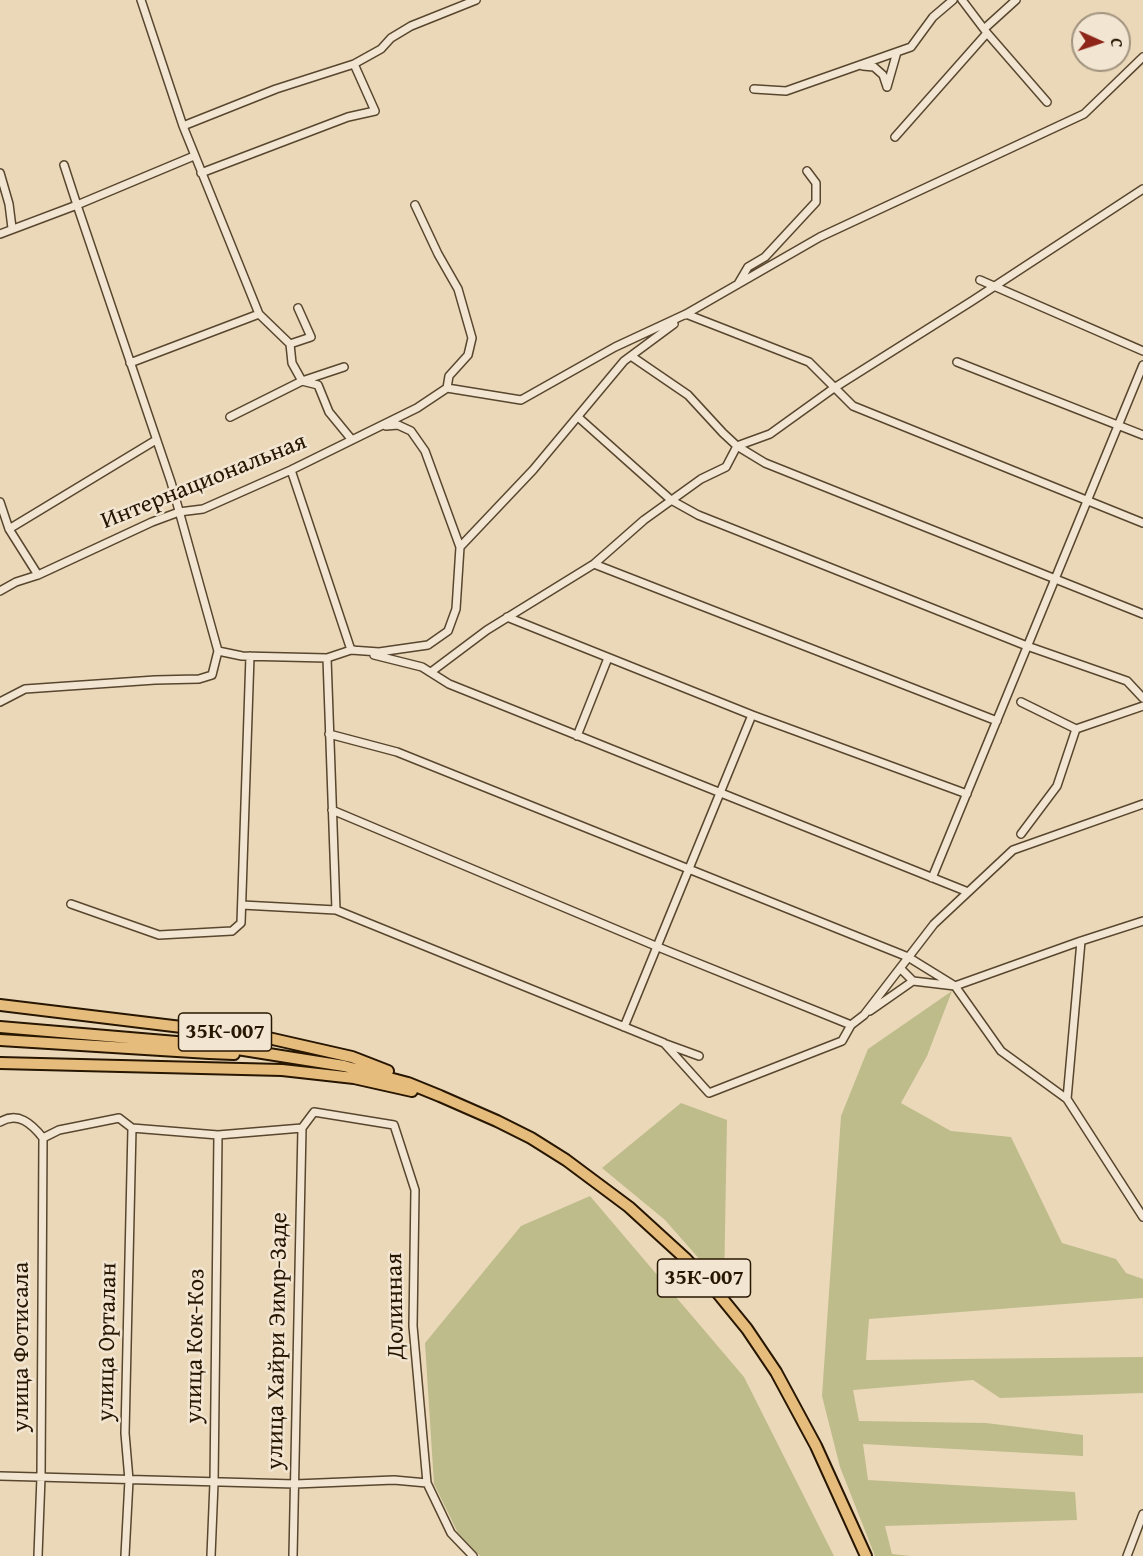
<!DOCTYPE html>
<html>
<head>
<meta charset="utf-8">
<style>
  body { margin:0 }
  #map { position:relative; width:1143px; height:1556px; overflow:hidden; background:#ebd8b9; font-family:"Gentium Book Plus",serif }
  canvas { display:block }
  .north { position:absolute; left:1071px; top:12px; width:60px; height:60px; box-sizing:border-box; background:#f2e6d2; border:2px solid #a1937e; border-radius:50%; rotate:93deg; font-size:16px; font-weight:700; line-height:24px; text-align:center; color:#271600 }
  .north::after { content:''; display:block; margin:auto; width:21px; height:27px; background:#8f2418; clip-path:polygon(50% 0,100% 100%,50% 72%,0 100%) }
</style>
</head>
<body>
<div id="map">
<canvas width="1143" height="1556"></canvas>
<div class="north">С</div>
</div>
<script>
const ctx = document.querySelector('canvas').getContext('2d');
ctx.lineJoin = 'round';
function paint(path, color) { ctx.fillStyle = color; ctx.fill(path, 'evenodd'); }
function trace(path, color, width, dash) { ctx.strokeStyle = color; ctx.lineWidth = width; ctx.lineCap = dash ? 'butt' : 'round'; ctx.setLineDash(dash || []); ctx.stroke(path); }
function label(font, color, halo, rows, align = 'center') {
  ctx.font = font + ' "Gentium Book Plus",serif'; ctx.lineWidth = 5; ctx.setLineDash([]); ctx.textBaseline = 'middle'; ctx.strokeStyle = halo; ctx.fillStyle = color; for (const [text, x, y, turn = 0] of rows) {
    ctx.save(); ctx.translate(x, y); ctx.rotate((+turn || 0) * Math.PI / 180); ctx.textAlign = isNaN(turn) ? turn : align; if (halo) ctx.strokeText(text, 0, 0); ctx.fillText(text, 0, 0); ctx.restore();
  }
}
paint(new Path2D(`
  M952,991L927,1056L901,1103L951,1131L1011,1137L1062,1243L1116,1259L1126,1273L1143,1279V1298L869,1319L866,1360L1143,1357V1393L1000,1398L973,1380L853,1390L859,1421L986,1423L1083,1435V1456L863,1444L868,1480L1075,1492L1077,1520L885,1526L892,1554L910,1556H875L840,1467L822,1396L841,1116L868,1049Z
  M681,1103L727,1120L724,1287L665,1220L602,1168Z
  M590,1196L744,1377L834,1556H480L458,1533L434,1484L425,1343L521,1226Z`), '#bebc8b');
const minor = new Path2D(`
  M962,0L987,33L1047,102
  M984,29L1016,0
  M863,66L874,67L883,75L887,87
  M887,87L897,52
  M754,89L786,91L911,47L933,17L953,0
  M183,126L276,89L354,64
  M895,137L987,33
  M0,173L9,204L12,228
  M201,173L348,117L375,111L354,64L381,49L391,38L411,26L476,0
  M415,205L438,254L458,289L472,338L468,355L449,376L447,388
  M0,234L77,205L194,156
  M980,280L1143,351
  M738,284L748,267L765,257L816,202V183L807,171
  M259,314L290,344L292,363L302,381L318,385L329,412L352,440
  M685,315L686,314L809,362L853,406L1143,523
  M290,344L311,337L298,308
  M631,356L688,395L723,433L737,446L765,463L1143,614
  M957,362L1143,435
  M130,363L259,314L183,126L141,0
  M230,417L302,381L344,367
  M578,417L671,500L698,515L1027,646L1127,681L1143,698
  M386,426L398,425L411,431L425,451L460,547
  M291,470L351,650L379,652L428,645L448,631L456,609L460,547L533,470L624,361L674,324
  M0,502L9,529L38,575
  M9,529L156,440
  M594,564L997,721
  M0,591L16,582L38,575L152,522L179,512L203,509L291,470L417,408L447,388L521,400L615,347L686,314L820,237L1084,114L1143,57
  M507,617L752,715L967,794
  M218,651L242,656L327,658L351,650H354
  M374,655L422,667L449,684L968,892
  M327,658L336,910L664,1043L709,1093L842,1041L851,1025L864,1015L934,924L1013,850L1143,804
  M431,672L487,630L594,564L644,520L701,479L726,467L737,446L770,434L834,388L972,301L1143,189
  M0,702L25,689L155,680L199,679L212,675L218,651L171,482L77,205L64,165
  M1021,702L1076,729L1143,706
  M329,734L397,752L908,957L955,986L1081,941L1143,921
  M577,736L608,658
  M332,810L658,947L851,1025
  M1021,834L1057,786L1076,729
  M932,878L1143,365
  M71,904L159,935L232,931L241,923L250,656
  M242,905L336,910
  M900,968L913,981L955,986L1001,1051L1067,1099L1143,1217
  M870,1011L913,981
  M624,1027L752,715
  M666,1044L699,1056
  M1067,1099L1081,941
  M0,1122C18,1111 32,1124 43,1138L59,1130L119,1118L132,1128L218,1135L302,1128L314,1112L394,1125L415,1190L413,1326L427,1483L451,1533L473,1556
  M0,1476L295,1484L394,1480L427,1483
  M38,1556L41,1477L43,1138
  M125,1556L129,1480L125,1433L132,1128
  M211,1556L214,1483L218,1135
  M293,1556L302,1128
  M1127,1556L1143,1514`);
const primary = new Path2D(`
  M0,1005L264,1037L352,1057L388,1071
  M0,1027L212,1045L344,1066L408,1083L440,1096L497,1121L531,1138L566,1160L629,1207L686,1259L716,1291L747,1329L776,1372L816,1446L866,1556
  M0,1040L209,1053L234,1054
  M0,1063L282,1070L354,1078L412,1091`);
trace(minor, '#58462e', 10);
trace(primary, '#271600', 14);
trace(minor, '#f2e6d2', 7);
trace(primary, '#e6bc7c', 10);
for (const [x, y, w] of [
  [225,1032,93],
  [704,1278,93]
]) { const box = new Path2D(); box.roundRect(x - w / 2, y - 19, w, 38, 4.5); ctx.fillStyle = '#f2e6d2'; ctx.fill(box); trace(box, '#271600', 1.5); }
label('bold 22px', '#271600', null, [
  ["35К-007",225,1032],
  ["35К-007",704,1278]
]);
label('24px', '#271600', '#f2e6d2', [
  ["Интернациональная",204,482,-22],
  ["Долинная",396,1306,-91],
  ["улица Хайри Эимр-Заде",278,1341,-89],
  ["улица Орталан",108,1342,-89],
  ["улица Кок-Коз",196,1346,-89],
  ["улица Фотисала",22,1347,-90]
]);
</script>
</body>
</html>
